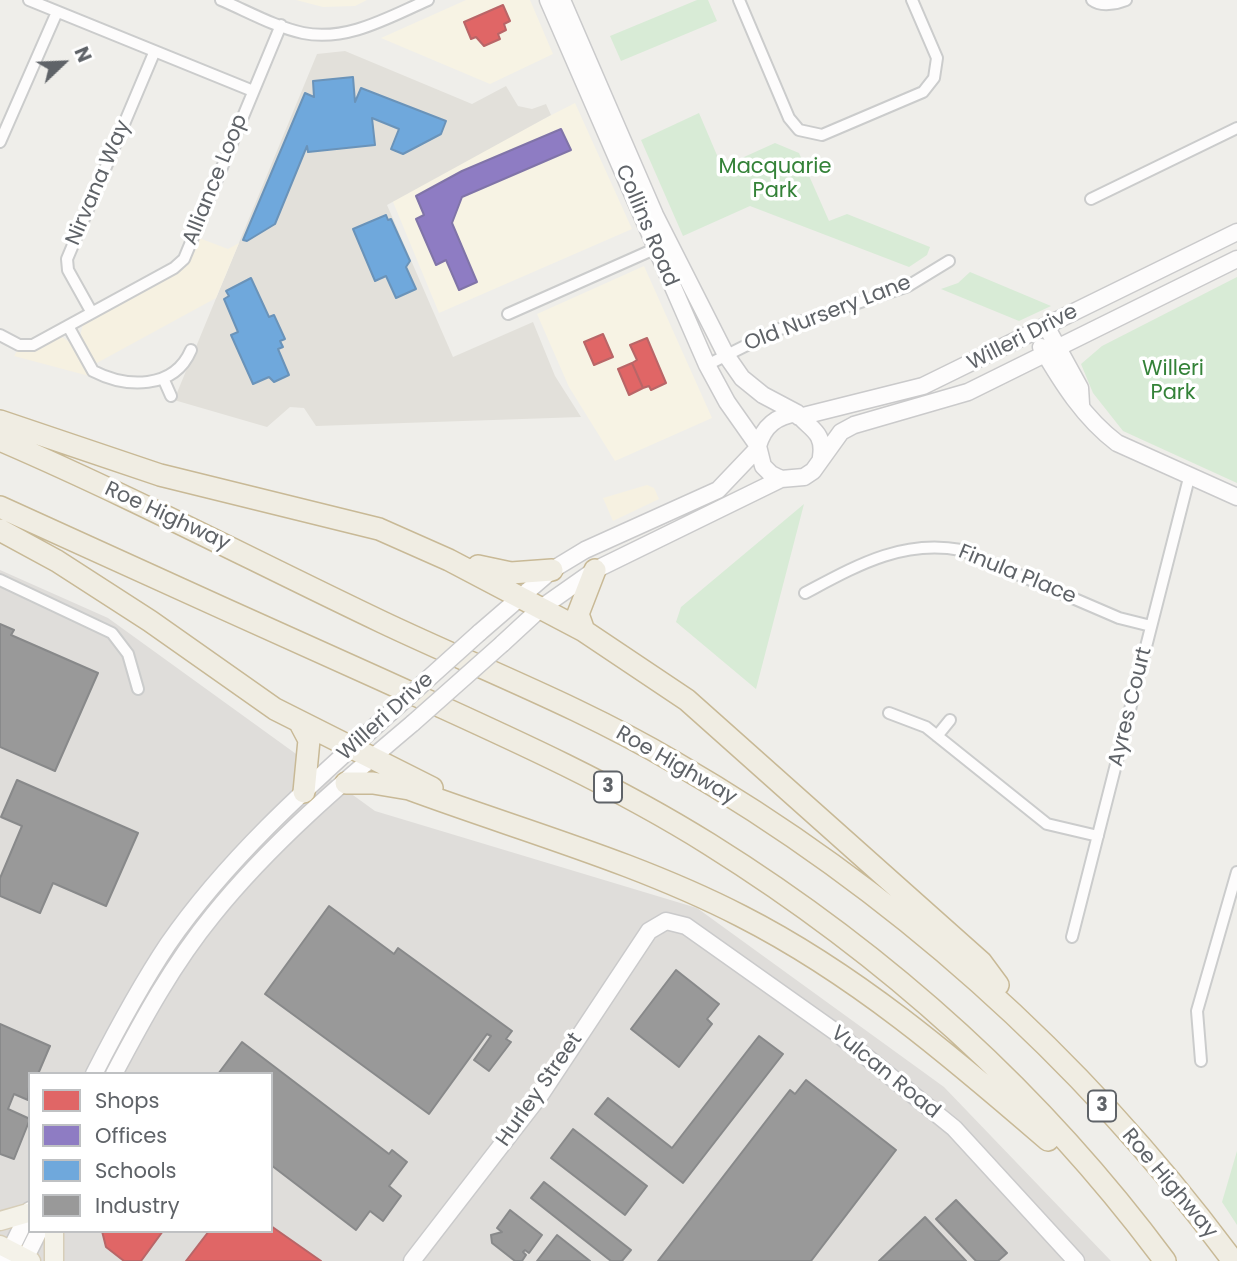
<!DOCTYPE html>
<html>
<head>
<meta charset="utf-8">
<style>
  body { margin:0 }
  #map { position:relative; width:1237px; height:1261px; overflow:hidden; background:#efeeea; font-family:Poppins,sans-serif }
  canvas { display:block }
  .legend { position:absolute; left:28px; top:1072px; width:245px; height:161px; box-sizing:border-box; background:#fff; border:2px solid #bfc1c3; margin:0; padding:9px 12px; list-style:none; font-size:21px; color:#5f6368 }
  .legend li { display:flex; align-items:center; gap:14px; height:35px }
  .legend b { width:35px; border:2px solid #bfc1c3 }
  .north { position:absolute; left:28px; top:28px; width:70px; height:70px; -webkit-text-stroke:5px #fff; paint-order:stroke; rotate:67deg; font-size:19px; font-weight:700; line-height:28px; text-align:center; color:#5f6368 }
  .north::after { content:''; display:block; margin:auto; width:24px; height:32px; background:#5f6368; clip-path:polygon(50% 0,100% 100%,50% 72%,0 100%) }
</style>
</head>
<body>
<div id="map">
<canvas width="1237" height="1261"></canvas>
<ul class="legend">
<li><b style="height:19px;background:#e06666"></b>Shops</li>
<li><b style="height:19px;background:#8e7cc3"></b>Offices</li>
<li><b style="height:19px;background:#6fa8dc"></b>Schools</li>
<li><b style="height:19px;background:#999"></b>Industry</li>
</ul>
<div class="north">N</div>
</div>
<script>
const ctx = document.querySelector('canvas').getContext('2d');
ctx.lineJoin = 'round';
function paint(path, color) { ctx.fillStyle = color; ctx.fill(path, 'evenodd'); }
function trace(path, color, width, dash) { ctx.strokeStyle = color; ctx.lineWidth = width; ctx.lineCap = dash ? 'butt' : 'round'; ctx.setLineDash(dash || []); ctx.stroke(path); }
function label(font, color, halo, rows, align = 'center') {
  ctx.font = font + ' Poppins,sans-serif'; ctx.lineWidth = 7; ctx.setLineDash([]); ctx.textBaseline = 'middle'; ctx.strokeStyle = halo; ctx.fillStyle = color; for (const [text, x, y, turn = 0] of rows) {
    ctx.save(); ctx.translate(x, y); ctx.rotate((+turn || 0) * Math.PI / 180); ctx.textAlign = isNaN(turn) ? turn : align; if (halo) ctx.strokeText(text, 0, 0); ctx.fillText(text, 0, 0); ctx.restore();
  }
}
paint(new Path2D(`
  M296,0H367L355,6L323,7Z
  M466,0H530L553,54L490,84L381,38Z
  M575,103L632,229L439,313L391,197Z
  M644,266L712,418L615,461L569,387L537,314Z`), '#f7f3e4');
paint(new Path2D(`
  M0,570L108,618L375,811L697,908L944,1087L1111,1261H0ZM30,1074H271V1231H30Z`), '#dfddda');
paint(new Path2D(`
  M345,51L472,104L506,86L518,106L532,109L546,104L551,115L387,205L453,357L533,322L555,376L581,417L316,426L304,408L290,407L267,427L174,400L317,54Z`), '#e2e0da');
paint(new Path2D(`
  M697,0H708L717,21L621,61L610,36Z
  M699,113L722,167L775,143L799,153L829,221L847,214L930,247L927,255L909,267L750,206L683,236L641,140Z
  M970,272L1051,306L1019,321L941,289L958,283Z
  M1237,277V483L1123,431L1093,393L1081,364L1102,346Z
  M804,504L756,689L676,622L681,607Z
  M1237,1151V1225L1222,1202Z`), '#d8ebd6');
paint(new Path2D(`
  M199,238L228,249L239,243L216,298L95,364L80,336L83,324L181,271L187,264Z
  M62,337L71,343L89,376L14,356L17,351H34Z
  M647,485L654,488L659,499L613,521L603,498Z`), '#f6f1e1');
const shops = new Path2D(`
  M503,5L510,21L504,24L506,30L498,34L500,39L484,46L476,37L471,39L464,22Z
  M603,334L613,357L594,365L584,342Z
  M647,338L666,383L651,390L649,386L643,388L632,363L637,360L630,345Z
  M632,363L643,388L629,395L618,369Z
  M271,1226L321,1261H186L209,1231H271Z
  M102,1231H163L141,1261H124L106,1247Z`);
paint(shops, '#e06666');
trace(shops, '#b96567', 2);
const offices = new Path2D(`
  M561,129L571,150L462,197L452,223L477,282L459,290L446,260L436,265L416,219L424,215L416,196L462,171Z`);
paint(offices, '#8e7cc3');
trace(offices, '#8074a8', 2);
const schools = new Path2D(`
  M353,77L355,102L361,88L446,121L441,134L403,154L391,149L399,129L372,118L375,145L308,152L307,146L275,224L247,241L243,240L305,93L314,97L313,81Z
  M386,215L388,220L391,219L410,261L406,267L416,289L396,298L386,276L375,281L353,229Z
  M251,278L269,317L274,315L285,339L280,341L283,347L278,349L289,375L274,382L269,377L253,384L231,335L238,332L224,299L229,296L226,291Z`);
paint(schools, '#6fa8dc');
trace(schools, '#6a93b9', 2);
const industry = new Path2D(`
  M0,624L14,630L11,635L98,673L55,771L0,747Z
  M17,780L138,833L106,906L53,883L40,913L0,896V878L22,826L1,817Z
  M329,906L394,954L398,948L512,1031L506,1039L511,1042L489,1071L474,1060L491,1036L487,1034L429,1114L265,994Z
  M676,970L719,1004L707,1019L712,1024L679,1067L631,1029Z
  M0,1024L50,1046L38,1074H30L28,1100L14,1094L8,1109L30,1119L14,1159L0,1154Z
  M759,1036L783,1054L683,1183L595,1114L608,1098L672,1148Z
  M242,1042L389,1154L392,1150L407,1162L389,1186L401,1196L383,1221L370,1211L356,1230L271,1165V1074H218Z
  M806,1080L896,1150L811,1261H658L790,1090L795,1094Z
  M573,1129L647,1186L625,1215L551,1158Z
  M544,1182L631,1250L622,1261H611L531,1198Z
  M956,1200L1007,1253L998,1261H976L936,1219Z
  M510,1210L542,1235L529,1253L525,1250L523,1252L526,1255L522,1261H515L492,1243L491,1235L502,1232L497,1228Z
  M925,1217L966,1261H879Z
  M557,1235L590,1261H537Z`);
paint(industry, '#999');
trace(industry, '#88898a', 2);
const street = new Path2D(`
  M29,0L253,91
  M221,0C247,11 275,27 303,33C347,42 389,17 428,0
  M739,0L789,118L799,130L822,135L923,92L934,78L937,58L912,0
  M1092,0C1101,7 1116,4 1126,0
  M0,142L57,12
  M1091,199L1237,128
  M92,313L68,270L67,259L154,53
  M508,314L659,247
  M68,326L93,371C126,388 174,390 191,350
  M0,335L19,345H33L174,268L184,259L281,25
  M707,365L777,330L908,286L949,261
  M163,378L171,396
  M0,580L112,633L128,654L138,689
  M805,593C856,566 902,539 961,550L1119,618L1151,626
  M889,713L926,727L1047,824L1098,836
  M937,736L950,720
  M1072,937L1189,478
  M1201,1061L1197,1011L1237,872`);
const secondary = new Path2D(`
  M548,0L707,365L727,402L758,446
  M562,0L655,215L726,355L742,378L763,395L797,413
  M1046,326L1080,388L1081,404
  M1041,347C1062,383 1084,418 1117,443L1237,497
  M797,413C777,416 764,425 758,446L763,466L771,474L781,479L804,477L813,471L841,432L854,425L968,392L1237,259
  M797,413C809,429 825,431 821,457
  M799,417L923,386L1237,232
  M479,633L552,570L585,550L718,490L758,448
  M502,644L541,608L595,570L781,479
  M94,1074C117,1029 140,986 168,944C229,856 311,784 390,713
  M114,1074C143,1019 173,964 213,915C270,844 343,782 413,723
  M5,1261L30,1210
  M24,1261L39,1231
  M412,1261L541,1094L649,931L666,921L686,926L837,1033L954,1128L1076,1261`);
const primary = new Path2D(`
  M0,1221L28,1213
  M54,1231V1261
  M0,1245L31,1261`);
const highway = new Path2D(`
  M0,421L160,475L379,529L449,560L584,631L687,700L981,962L998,985
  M0,440C130,496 254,561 382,622C479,668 581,707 674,762C892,888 1083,1058 1233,1261
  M0,507C127,565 253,622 380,679C492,730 605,779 709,844C885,954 1041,1094 1165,1261
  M0,530L57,561L150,621L275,709L432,788
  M478,566L511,573L552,570
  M584,631L578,614L595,570
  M300,723L309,740L304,792
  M346,783H373L409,789C520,830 636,862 741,916C855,974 952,1057 1048,1140`);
trace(street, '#cbcccc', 14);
trace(secondary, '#cacacb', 19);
trace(primary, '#d7ceb8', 21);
trace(highway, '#c8b996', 24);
trace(street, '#fdfcfc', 10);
trace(secondary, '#fdfcfc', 16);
trace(primary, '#f4f2e9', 18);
trace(highway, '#f0ede3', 21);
const secondaryBridge = new Path2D(`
  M390,713L479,633
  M413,723L502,644`);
trace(secondaryBridge, '#cacacb', 19, []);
trace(secondaryBridge, '#fdfcfc', 16);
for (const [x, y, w] of [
  [608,787,28],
  [1102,1106,28]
]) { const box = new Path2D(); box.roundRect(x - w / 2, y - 15.5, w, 31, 5); ctx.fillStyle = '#fff'; ctx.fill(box); trace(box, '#5f6368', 2); }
label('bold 19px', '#5f6368', null, [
  ["3",608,787],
  ["3",1102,1106]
]);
label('21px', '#348238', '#fff', [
  ["Macquarie",775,168],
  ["Park",775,192],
  ["Willeri",1173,370],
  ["Park",1173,394]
]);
label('21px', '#5f6368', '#fff', [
  ["Alliance Loop",216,180,-68],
  ["Nirvana Way",99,183,-67],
  ["Collins Road",646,226,67],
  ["Old Nursery Lane",828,314,-21],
  ["Willeri Drive",1023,338,-27],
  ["Roe Highway",167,517,25],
  ["Finula Place",1017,575,22],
  ["Ayres Court",1131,707,-76],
  ["Willeri Drive",386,717,-42],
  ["Roe Highway",676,766,30],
  ["Vulcan Road",885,1073,39],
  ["Hurley Street",540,1090,-55],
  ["Roe Highway",1169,1184,50]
]);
</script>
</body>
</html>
